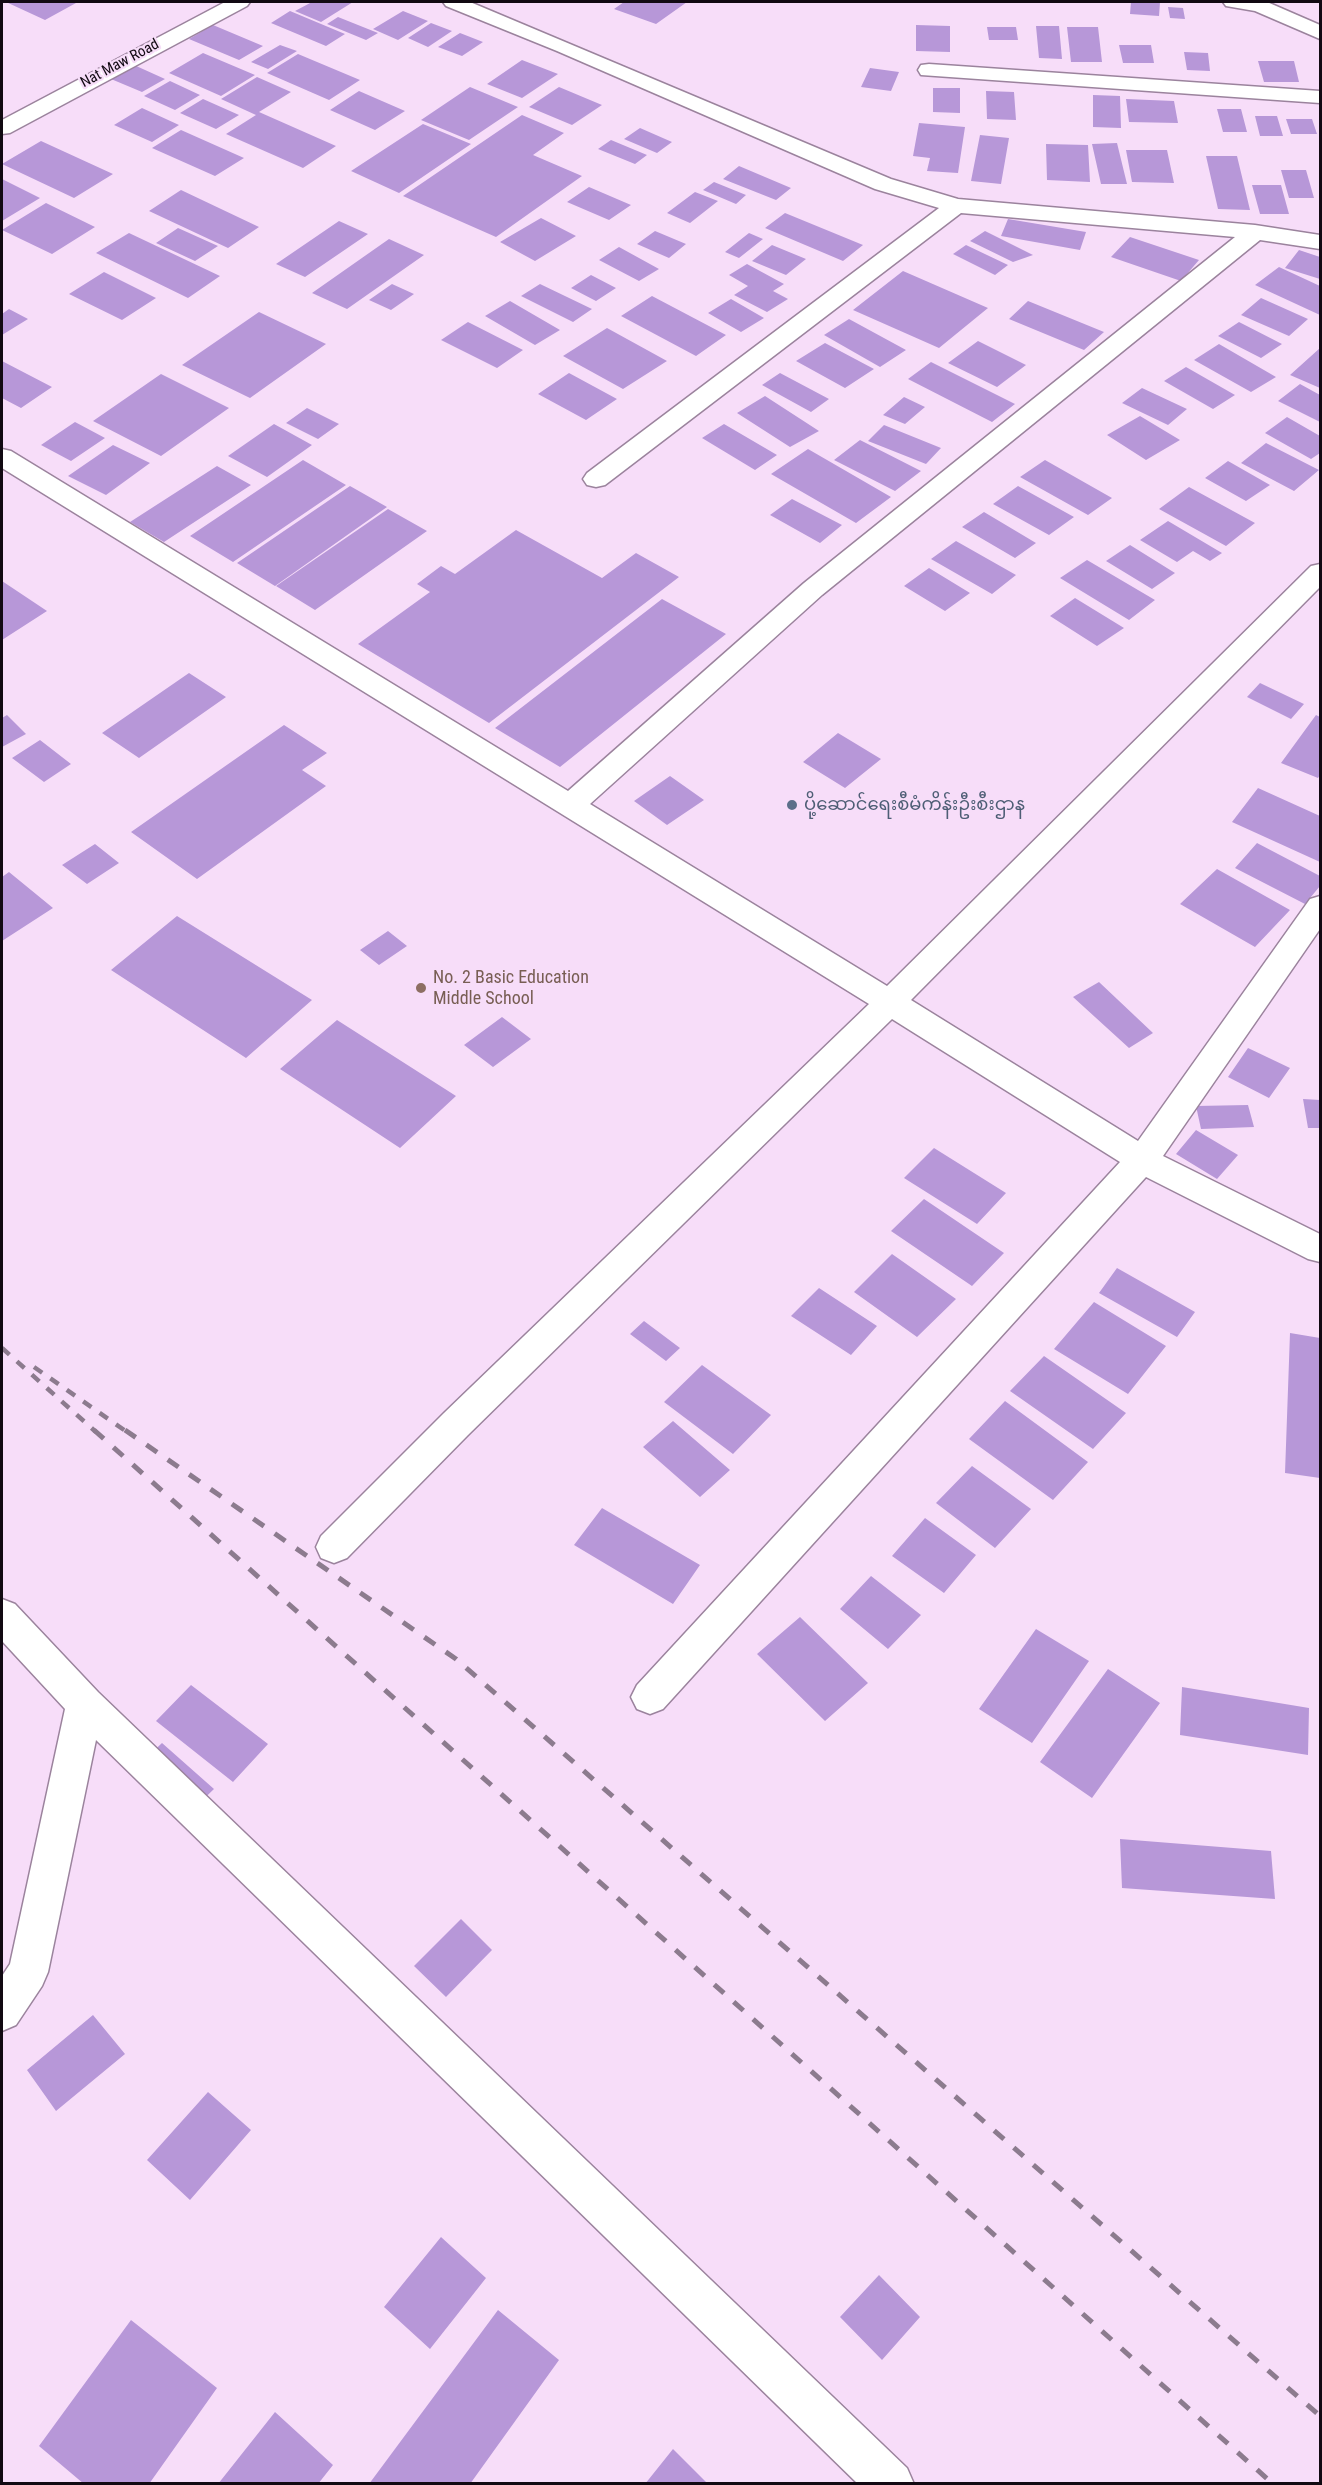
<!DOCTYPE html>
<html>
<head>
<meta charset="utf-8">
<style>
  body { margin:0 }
  #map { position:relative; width:1322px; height:2485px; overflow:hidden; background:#f7ddf9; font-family:"Roboto Condensed",sans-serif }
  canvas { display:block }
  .frame { position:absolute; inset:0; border:3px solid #110912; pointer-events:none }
</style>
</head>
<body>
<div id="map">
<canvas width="1322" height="2485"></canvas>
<div class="frame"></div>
</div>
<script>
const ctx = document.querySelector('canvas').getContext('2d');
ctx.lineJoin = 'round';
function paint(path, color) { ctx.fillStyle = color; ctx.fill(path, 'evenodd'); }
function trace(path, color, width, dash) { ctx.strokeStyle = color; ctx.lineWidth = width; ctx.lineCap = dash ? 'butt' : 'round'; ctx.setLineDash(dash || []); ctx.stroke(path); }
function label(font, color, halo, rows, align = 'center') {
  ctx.font = font + ' "Roboto Condensed","Noto Sans Myanmar",sans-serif'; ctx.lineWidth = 4.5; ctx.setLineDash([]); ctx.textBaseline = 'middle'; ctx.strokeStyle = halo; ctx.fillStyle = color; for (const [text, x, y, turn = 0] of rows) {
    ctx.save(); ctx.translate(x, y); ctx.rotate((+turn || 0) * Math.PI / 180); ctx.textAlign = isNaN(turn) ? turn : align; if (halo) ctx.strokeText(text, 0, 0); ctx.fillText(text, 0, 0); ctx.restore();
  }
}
paint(new Path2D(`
  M6,2H72L76,3L45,20Z
  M312,2H353L321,22L295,11Z
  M624,2H687L656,24L614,9Z
  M1131,2H1160L1159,16L1130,14Z
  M1168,7L1183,8L1185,19L1170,18Z
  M290,11L345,34L326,46L271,23Z
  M403,11L428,21L398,40L373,29Z
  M338,17L378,33L366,40L327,24Z
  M431,23L452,31L428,47L408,38Z
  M213,25L263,46L239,60L189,39Z
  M916,25L950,26V52L916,51Z
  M1036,26H1059L1062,59L1039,58Z
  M987,27H1016L1018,40H989Z
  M1067,27H1098L1102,62H1071Z
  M460,33L483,42L462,56L438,47Z
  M280,45L297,51L268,69L251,62Z
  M1119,45H1151L1154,63H1123Z
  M1184,52L1208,53L1210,71L1187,70Z
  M203,53L255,75L221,96L169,73Z
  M298,54L360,80L329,100L267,73Z
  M522,60L558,74L522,98L487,84Z
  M1258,61H1294L1299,82H1264Z
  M134,65L165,79L142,92L111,79Z
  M870,68L899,72L891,91L861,87Z
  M257,77L291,92L259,112L336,146L303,168L226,134L256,115L221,99Z
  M170,81L200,95L175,110L144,96Z
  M470,87L518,107L469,140L421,120Z
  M559,87L602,105L572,125L529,107Z
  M933,88H960V113L933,112Z
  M359,91L405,111L375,130L330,110Z
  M986,91L1014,92L1016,120L987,119Z
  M1093,95L1120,96L1121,128L1093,127Z
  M203,99L239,115L216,129L180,113Z
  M1126,99L1174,101L1178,123L1129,122Z
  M142,108L179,125L152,142L114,125Z
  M1217,109H1241L1247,132H1223Z
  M522,115L564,133L533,155L582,176L496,237L403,196Z
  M1255,116H1277L1283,136H1260Z
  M1286,119H1312L1317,134H1291Z
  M919,123L965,127L958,173L927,171L930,158L913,156Z
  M423,124L471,144L399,193L351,171Z
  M640,128L672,142L657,153L624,139Z
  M181,130L244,158L215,176L152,148Z
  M980,135L1009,138L1001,184L971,181Z
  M611,140L647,155L635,164L598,149Z
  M41,141L113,174L74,198L2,164Z
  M1117,143L1127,184H1101L1092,144Z
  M1046,144L1088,145L1090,182L1047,180Z
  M1126,150H1167L1174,183L1132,182Z
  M1206,156H1237L1250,210L1218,209Z
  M739,166L791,188L776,200L723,179Z
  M1281,170H1306L1314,198H1289Z
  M2,179L40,198L2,221Z
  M714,182L746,195L736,204L703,190Z
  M1252,185H1281L1289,214H1260Z
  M589,187L631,205L609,220L567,202Z
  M181,190L259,227L228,248L149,211Z
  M695,192L718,201L690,223L667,213Z
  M46,203L95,227L52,254L2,230Z
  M785,213L863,245L843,261L765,228Z
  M541,218L576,236L535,261L500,242Z
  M1008,219L1086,232L1080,250L1001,236Z
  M339,221L368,234L305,277L276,264Z
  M178,228L218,246L195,261L156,243Z
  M655,231L686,244L669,258L637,244Z
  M985,231L1033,255L1013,262L970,241Z
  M129,233L220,276L188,298L96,253Z
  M749,233L763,239L739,258L725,252Z
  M1130,237L1199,260L1181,281L1111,257Z
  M389,239L424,255L347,309L312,293Z
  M772,245L806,259L786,275L752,261Z
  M966,245L1008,265L995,275L953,254Z
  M619,247L659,269L639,281L599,260Z
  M1299,250L1320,257V279L1285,268Z
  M747,264L784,284L773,291L788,299L767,312L734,295L748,286L729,275Z
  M1279,267L1320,286V315L1255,285Z
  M903,271L988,308L939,348L853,310Z
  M104,272L156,298L122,320L69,294Z
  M591,275L616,288L596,301L571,288Z
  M392,284L414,294L391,310L369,300Z
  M540,284L592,309L573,322L521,296Z
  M652,296L726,335L696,356L621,316Z
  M1261,298L1308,319L1289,336L1241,315Z
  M731,299L764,318L741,332L708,313Z
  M510,301L560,330L535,345L485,316Z
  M1028,301L1104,332L1084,350L1009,319Z
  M9,309L28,319L2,335V314Z
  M259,312L326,344L250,398L182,365Z
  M849,319L906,350L880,367L824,335Z
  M468,322L523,350L497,368L441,340Z
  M1239,322L1282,344L1261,358L1218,336Z
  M607,328L667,361L623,389L563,356Z
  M978,341L1026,365L997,387L948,363Z
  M825,343L874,369L845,388L796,361Z
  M1219,344L1276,377L1251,392L1194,360Z
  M1320,348V388L1290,375Z
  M2,361L52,387L21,408L2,398Z
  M931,362L1015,404L992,422L908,379Z
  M1186,367L1235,395L1213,409L1164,381Z
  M569,373L617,399L586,420L538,394Z
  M780,373L829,399L811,412L762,385Z
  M161,374L229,408L161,456L93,421Z
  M1300,384L1320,395V422L1278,401Z
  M1142,388L1187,409L1168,425L1122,403Z
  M765,396L819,431L790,447L737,413Z
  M904,397L925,407L905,424L883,415Z
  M307,408L339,424L318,439L286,423Z
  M1140,416L1180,440L1146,460L1107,435Z
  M1287,417L1320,436V453L1311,459L1265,433Z
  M75,422L105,438L71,461L41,445Z
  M274,424L312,445L267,477L228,456Z
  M724,424L777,455L755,470L702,438Z
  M884,425L941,448L926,464L868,441Z
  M860,440L921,471L895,491L834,460Z
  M1266,443L1319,470L1294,491L1241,463Z
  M113,445L150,463L106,495L68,476Z
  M808,449L891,497L856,523L771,474Z
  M303,460L346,485L233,562L190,536Z
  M1045,460L1112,498L1088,515L1020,477Z
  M1228,461L1270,485L1246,501L1205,478Z
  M217,466L251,485L164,542L130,522Z
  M350,486L387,507L275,586L237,563Z
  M1018,486L1074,517L1049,535L993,504Z
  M1189,487L1255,523L1226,546L1159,509Z
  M792,499L842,525L820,543L770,515Z
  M388,509L427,531L315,610L276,586Z
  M984,512L1036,543L1015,558L962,527Z
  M1168,521L1222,553L1210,561L1193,551L1177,562L1140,540Z
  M516,530L602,578L636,553L679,577L489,723L358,644L430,592L417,584L441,566L455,574Z
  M956,541L1016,575L992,594L931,559Z
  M1130,545L1175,573L1152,589L1106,561Z
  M1087,560L1155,600L1129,620L1060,578Z
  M929,568L970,593L945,611L904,586Z
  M2,581L47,611L2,640Z
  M1075,598L1124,628L1097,646L1050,616Z
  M662,599L726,634L560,767L495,728Z
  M189,673L226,697L139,758L102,733Z
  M1260,683L1304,704L1291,719L1247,697Z
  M7,715L26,734L2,747V718Z
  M1316,715L1320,717V775L1318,778L1281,763Z
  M284,725L327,753L302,770L326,786L197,879L131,832Z
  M838,733L881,759L845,788L803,762Z
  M40,740L71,764L44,782L12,758Z
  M670,776L704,800L667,825L634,801Z
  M1258,788L1320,816V862L1232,822Z
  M1257,843L1320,876V886L1305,904L1235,868Z
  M95,844L119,863L87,884L62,865Z
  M1217,869L1290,910L1255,947L1180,904Z
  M9,872L53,908L2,941V877Z
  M177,916L312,1000L246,1058L111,970Z
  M388,931L407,946L379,965L360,950Z
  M1099,982L1153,1033L1129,1048L1073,997Z
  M502,1017L531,1039L493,1067L464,1045Z
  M337,1020L456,1096L400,1148L280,1069Z
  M1248,1048L1290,1068L1269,1098L1228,1077Z
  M1303,1099L1320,1100V1128H1308Z
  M1248,1105L1254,1127L1201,1129L1196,1106Z
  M1196,1130L1238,1155L1217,1179L1176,1154Z
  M934,1148L1006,1193L977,1224L904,1178Z
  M924,1199L1004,1253L972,1286L891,1231Z
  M892,1254L956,1299L917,1337L854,1292Z
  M1117,1268L1195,1312L1177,1337L1099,1293Z
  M819,1288L877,1326L851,1355L791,1316Z
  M1094,1302L1166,1346L1128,1394L1054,1349Z
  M644,1321L680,1348L666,1361L630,1334Z
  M1290,1333L1320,1338V1478L1285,1473Z
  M1044,1356L1126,1413L1093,1449L1010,1391Z
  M702,1365L771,1415L733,1454L664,1402Z
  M1005,1401L1088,1462L1053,1500L969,1439Z
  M673,1421L730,1470L700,1497L643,1447Z
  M972,1466L1031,1509L995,1548L936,1503Z
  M602,1508L700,1565L673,1604L574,1545Z
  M925,1518L976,1555L944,1593L892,1556Z
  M871,1576L921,1615L888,1649L840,1609Z
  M800,1617L868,1683L825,1721L757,1654Z
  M1036,1629L1089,1661L1032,1743L979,1709Z
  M1108,1669L1160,1703L1092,1798L1040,1762Z
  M191,1685L268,1744L233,1782L156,1721Z
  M1182,1687L1309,1708L1308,1755L1180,1735Z
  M162,1743L214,1789L185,1817L133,1771Z
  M1120,1839L1271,1851L1275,1899L1122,1888Z
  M461,1919L492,1950L446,1997L414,1966Z
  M93,2015L125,2054L56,2111L27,2070Z
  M208,2092L251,2130L190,2200L147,2160Z
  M441,2237L486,2278L430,2349L384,2307Z
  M879,2275L920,2317L882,2360L840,2317Z
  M498,2310L559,2360L470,2484H369Z
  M131,2320L217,2388L149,2484H84L39,2446Z
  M275,2412L333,2465L318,2484H218Z
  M673,2449L708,2484H645Z`), '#b797d8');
const minor = new Path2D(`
  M443,2H470L891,179L958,199L1255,225L1320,235V249L1260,240L822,595L590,804L887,986L1311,566L1320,564V587L911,1000L1138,1141L1310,899L1320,896V929L1163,1156L1320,1234V1262L1308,1259L1146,1177L663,1709L650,1714L637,1709L631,1697L637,1685L1120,1162L892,1019L468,1435L347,1558L334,1563L321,1558L316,1547L321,1536L444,1413L869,1004L2,468V449L11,451L568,791L804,583L1235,237L961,213L605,485L596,487L587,485L583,479L587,473L939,208L875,189L557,51L446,6Z
  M1223,2H1267L1320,25V39L1255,11L1226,6Z
  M929,64L1320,91V103L921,75L918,70L921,65Z
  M2,1599L15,1604L98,1692L907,2468L914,2484H858L96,1740L48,1972L42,1986L16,2025L2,2031V1976L10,1964L65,1709L2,1641Z`);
const major = new Path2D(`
  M225,2H250L247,6L10,133L2,134V120Z`);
trace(minor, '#9b839d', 3);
trace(major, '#9b839d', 3);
paint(minor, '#fff');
paint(major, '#fff');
trace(new Path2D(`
  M2,1348L96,1432
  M34,1367L127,1432`), '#8c7b8e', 4.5, [10, 10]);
trace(new Path2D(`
  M94,1430L1273,2484
  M125,1430L456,1659L1320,2416`), '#8c7b8e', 5, [13, 13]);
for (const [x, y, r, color] of [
  [792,805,6,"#5c6f8a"],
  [421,988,6,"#8d6e63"]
]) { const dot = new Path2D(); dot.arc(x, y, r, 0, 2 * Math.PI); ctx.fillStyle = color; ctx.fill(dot); trace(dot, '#f7ddf9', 2); }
label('15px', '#110912', '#f7ddf9', [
  ["Nat Maw Road",120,64,-28]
]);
label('18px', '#4e5e75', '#f7ddf9', [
  ["ပို့ဆောင်ရေးစီမံကိန်းဦးစီးဌာန",804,805]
], 'left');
label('18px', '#785e54', '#f7ddf9', [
  ["No. 2 Basic Education",433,978],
  ["Middle School",433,999]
], 'left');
</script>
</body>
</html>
